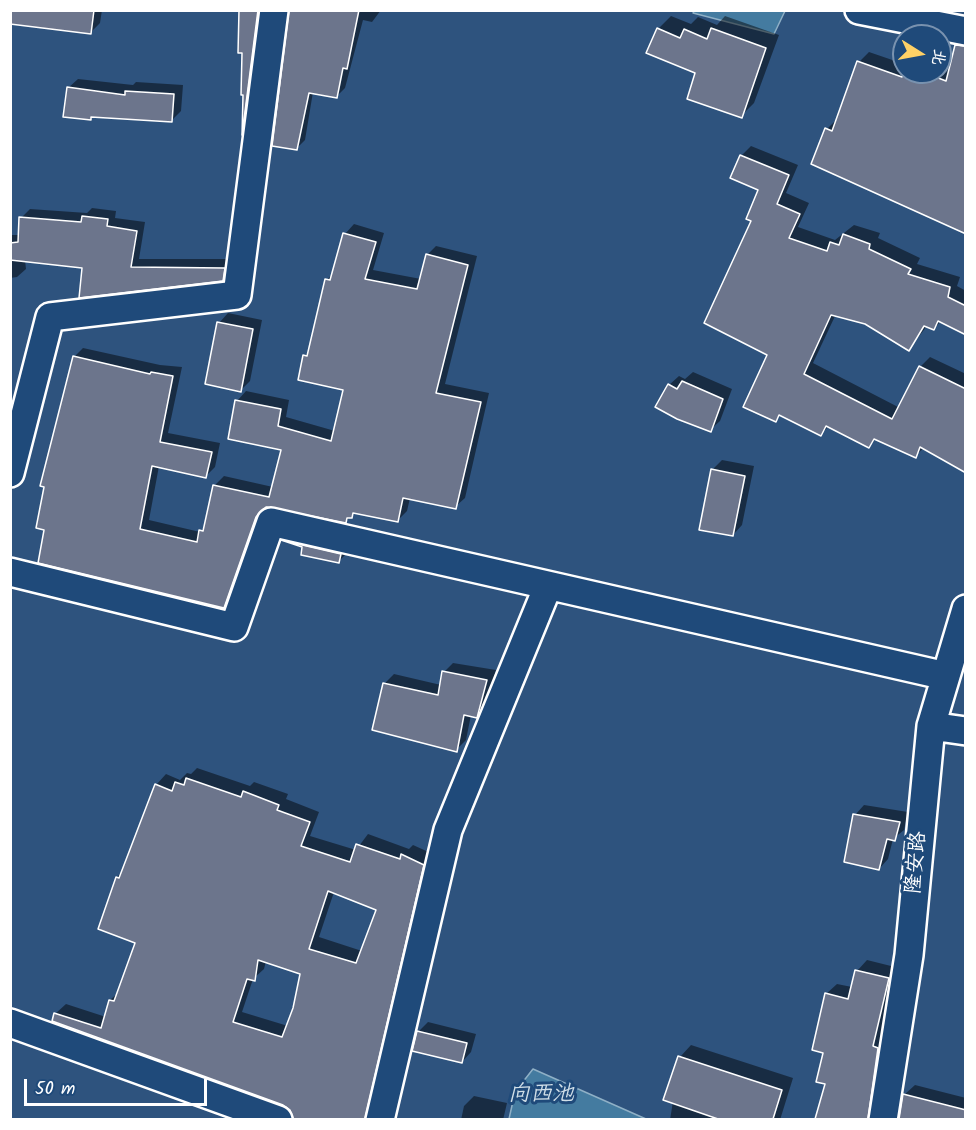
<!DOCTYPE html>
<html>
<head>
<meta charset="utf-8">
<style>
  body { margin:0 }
  #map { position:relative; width:976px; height:1130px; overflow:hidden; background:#2e537e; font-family:Kalam,"LXGW WenKai TC",sans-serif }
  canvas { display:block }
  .frame { position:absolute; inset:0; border:12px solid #fff; pointer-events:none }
  .north { position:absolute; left:892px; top:24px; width:60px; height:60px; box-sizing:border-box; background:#1f4a7a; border:2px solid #7992af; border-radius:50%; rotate:101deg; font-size:16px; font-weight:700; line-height:24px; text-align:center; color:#fff }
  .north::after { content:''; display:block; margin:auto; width:21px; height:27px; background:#ffd166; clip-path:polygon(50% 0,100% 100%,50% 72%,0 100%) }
  .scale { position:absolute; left:24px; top:1079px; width:183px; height:27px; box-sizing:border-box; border:3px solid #fff; border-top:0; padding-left:8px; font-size:18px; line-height:21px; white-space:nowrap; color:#fff; -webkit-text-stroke:4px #1f4a7a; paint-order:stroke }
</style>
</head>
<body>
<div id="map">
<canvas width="976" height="1130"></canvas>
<div class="frame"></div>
<div class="north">北</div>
<div class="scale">50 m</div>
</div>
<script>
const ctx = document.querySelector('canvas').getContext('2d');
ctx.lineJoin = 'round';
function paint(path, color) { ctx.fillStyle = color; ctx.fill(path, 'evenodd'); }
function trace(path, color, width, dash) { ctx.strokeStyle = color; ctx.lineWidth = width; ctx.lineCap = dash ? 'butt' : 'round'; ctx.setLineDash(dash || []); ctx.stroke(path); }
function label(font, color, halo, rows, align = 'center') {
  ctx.font = font + ' Kalam,"LXGW WenKai TC",sans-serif'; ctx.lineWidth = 6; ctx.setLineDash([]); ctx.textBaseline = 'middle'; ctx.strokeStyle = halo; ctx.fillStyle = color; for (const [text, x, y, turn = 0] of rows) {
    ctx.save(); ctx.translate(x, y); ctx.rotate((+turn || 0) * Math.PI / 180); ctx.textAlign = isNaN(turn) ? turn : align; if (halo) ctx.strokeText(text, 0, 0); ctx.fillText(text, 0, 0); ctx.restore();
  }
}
const water = new Path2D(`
  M694,11V10L785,11L774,34L693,13Z
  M533,1069L646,1119H509L515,1092Z`);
paint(water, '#447ba0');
trace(water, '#8fb0c6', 1.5);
paint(new Path2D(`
  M10,10H102L100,23L90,33L10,24Z
  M241,10H266L251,124L243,132L245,94Z
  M291,10H381L372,22L363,20L345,88L336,97L313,92L305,140L296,149Z
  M671,16L691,24L698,17L717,25L725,16L779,35L754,103L741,116L658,29Z
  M869,52L904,64V72H940V65L951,69L966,226L827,129L837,119L859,62Z
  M78,79L133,85L136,82L183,85L181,111L172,120L93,116L90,119L68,88Z
  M751,146L798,165L786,193L809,203L798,227L835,240L854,225L880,233L878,238L920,258L917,264L960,277L957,286L966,291V333L941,321L934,329L927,326L909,349L865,323L836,314L813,363L900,408L920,367L930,357L966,374V471L924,448L915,456L876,438L869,446L829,426L821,434L781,415L775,420L753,220L760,189L741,156Z
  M92,208L116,211L115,218L145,222L139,259H233L231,270L222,279L25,260L26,269L17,277L10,278V235H20L21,218L30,209L87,213Z
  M354,224L384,233L373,270L421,279L427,255L436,246L477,256L445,384L489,393L465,498L455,507L410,498L407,511L398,520L356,512L346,521L267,507L233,597L223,607L52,534L42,505L61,402L65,399L74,357L83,348L160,365L182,367L168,433L220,443L215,467L206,476L159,466L149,520L200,532L205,527L215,485L224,476L273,487L283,449L237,401L246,391L289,400L286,417L335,431L345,389L305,356L310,351L327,280L334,272L345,234Z
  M228,313L262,320L250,381L241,390L219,323Z
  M693,372L732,389L720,421L710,430L669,385L679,376L685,379Z
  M722,460L754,466L742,525L733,535L712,470Z
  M292,533L348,552L339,561L284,541Z
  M453,663L496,670L486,706L477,716L471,715L466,740L456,750L385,683L394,674L441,685L444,672Z
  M197,768L250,786L254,782L288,794L286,799L319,812L310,836L356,850L368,834L409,849L413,845L433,854L377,1120H295L284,1104L55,1014L66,1004L106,1017L110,1000L119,992L137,942L100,928L117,877L123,871L156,785L166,774L180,780L187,773L191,774ZM334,892L378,909L362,951L319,937ZM266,961L302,973L288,1026L242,1012L253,979L264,969Z
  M864,805L908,812L904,830L893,839L888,859L879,869L855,815Z
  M867,960L899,968L875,1120H817L827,1083L825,1051L826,994L837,984L852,987L857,971Z
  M428,1022L476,1034L471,1052L462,1062L418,1032Z
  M691,1045L793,1078L780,1120H670L680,1057Z
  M915,1085L966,1098V1120H925L901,1114L904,1095Z
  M474,1096L507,1103L503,1120H461L464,1106Z`), '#0007');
const building = new Path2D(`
  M10,10H94L91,34L10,24Z
  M239,10H258L242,135L243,95H241L242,53H238Z
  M289,10H359L347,69L343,68L337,98L309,93L297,150L272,146Z
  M657,28L680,38L684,29L707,39L711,28L766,48L742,118L687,99L695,73L646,53Z
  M955,45L966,46V234L811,164L825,128L832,131L857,61L902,77L904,73L915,77L917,72H923L946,81Z
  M67,87L125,95V91L174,94L172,122L91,117V120L63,117Z
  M740,155L789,175L777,204L800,214L789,238L827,251L830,242L839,245L843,234L870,244L869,249L911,269L908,274L950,287L948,297L966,306V335L938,321L934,330L924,326L909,351L865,324L831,315L804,374L892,419L919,366L966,389V473L920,447L916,458L874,439L869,448L826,426L821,436L779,415L776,422L743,407L767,355L704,323L751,221L746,219L758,190L730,178Z
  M82,216L108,219L107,226L137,231L131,267L225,268L223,281L79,298L82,268L10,260V243L18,242L19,217L81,222Z
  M343,233L376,242L365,279L417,289L426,254L468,265L436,393L481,402L456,509L403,498L398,522L353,513L352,518H347L346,523L266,507L256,517L224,608L38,563L44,530L36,528L44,487L40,486L73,356L150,374L151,372L173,376L160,442L212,452L206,478L152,466L140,529L197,542L199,530L203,531L213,485L269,497L281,450L228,439L235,400L281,409L278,426L331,441L343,390L298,380L303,355L307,356L325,279L330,280Z
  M217,322L253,329L241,392L205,384Z
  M682,381L723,399L711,432L677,419L655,407L668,384L677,389Z
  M711,469L745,476L733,536L699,530Z
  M281,540L341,554L339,563L301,555L302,547Z
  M442,671L487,680L477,718L464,715L457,752L372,730L383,683L438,695Z
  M186,778L241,797L243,791L279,805L277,810L310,822L301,846L350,862L356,844L400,859L401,854L424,865L365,1119H293L290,1110L283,1105L52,1021L54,1013L101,1028L109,1000L114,1001L135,943L98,929L116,877L119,878L155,784L172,791L175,782L184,785ZM328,891L376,910L356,963L309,949ZM258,960L300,974L293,1008L282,1037L233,1022L247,979L255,981Z
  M853,814L900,822L895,841L887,839L879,870L844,862Z
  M855,970L889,978L873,1046L878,1048L868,1119H815L825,1084L816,1082L823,1053L812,1050L825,993L848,999Z
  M417,1031L467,1043L462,1063L412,1051Z
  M678,1056L782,1090L773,1119H718L663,1100Z
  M903,1094L966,1110V1119H899Z`);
paint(building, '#6c758c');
trace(building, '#fff', 1.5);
const minor = new Path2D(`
  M859,10L966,31
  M10,473L50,317L237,295L274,10
  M10,572L234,627L271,522L946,676
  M931,726L966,731
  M10,1023L278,1120
  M380,1120L448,830L548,586
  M883,1120L909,955L931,726L966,609`);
trace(minor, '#fff', 32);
trace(minor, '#1f4a7a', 27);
label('21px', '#fff', '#1f4a7a', [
  ["隆安路",918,863,-85]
]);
label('italic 22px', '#d0dee7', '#1f4a7a', [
  ["向西池",541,1096]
]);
</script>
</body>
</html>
